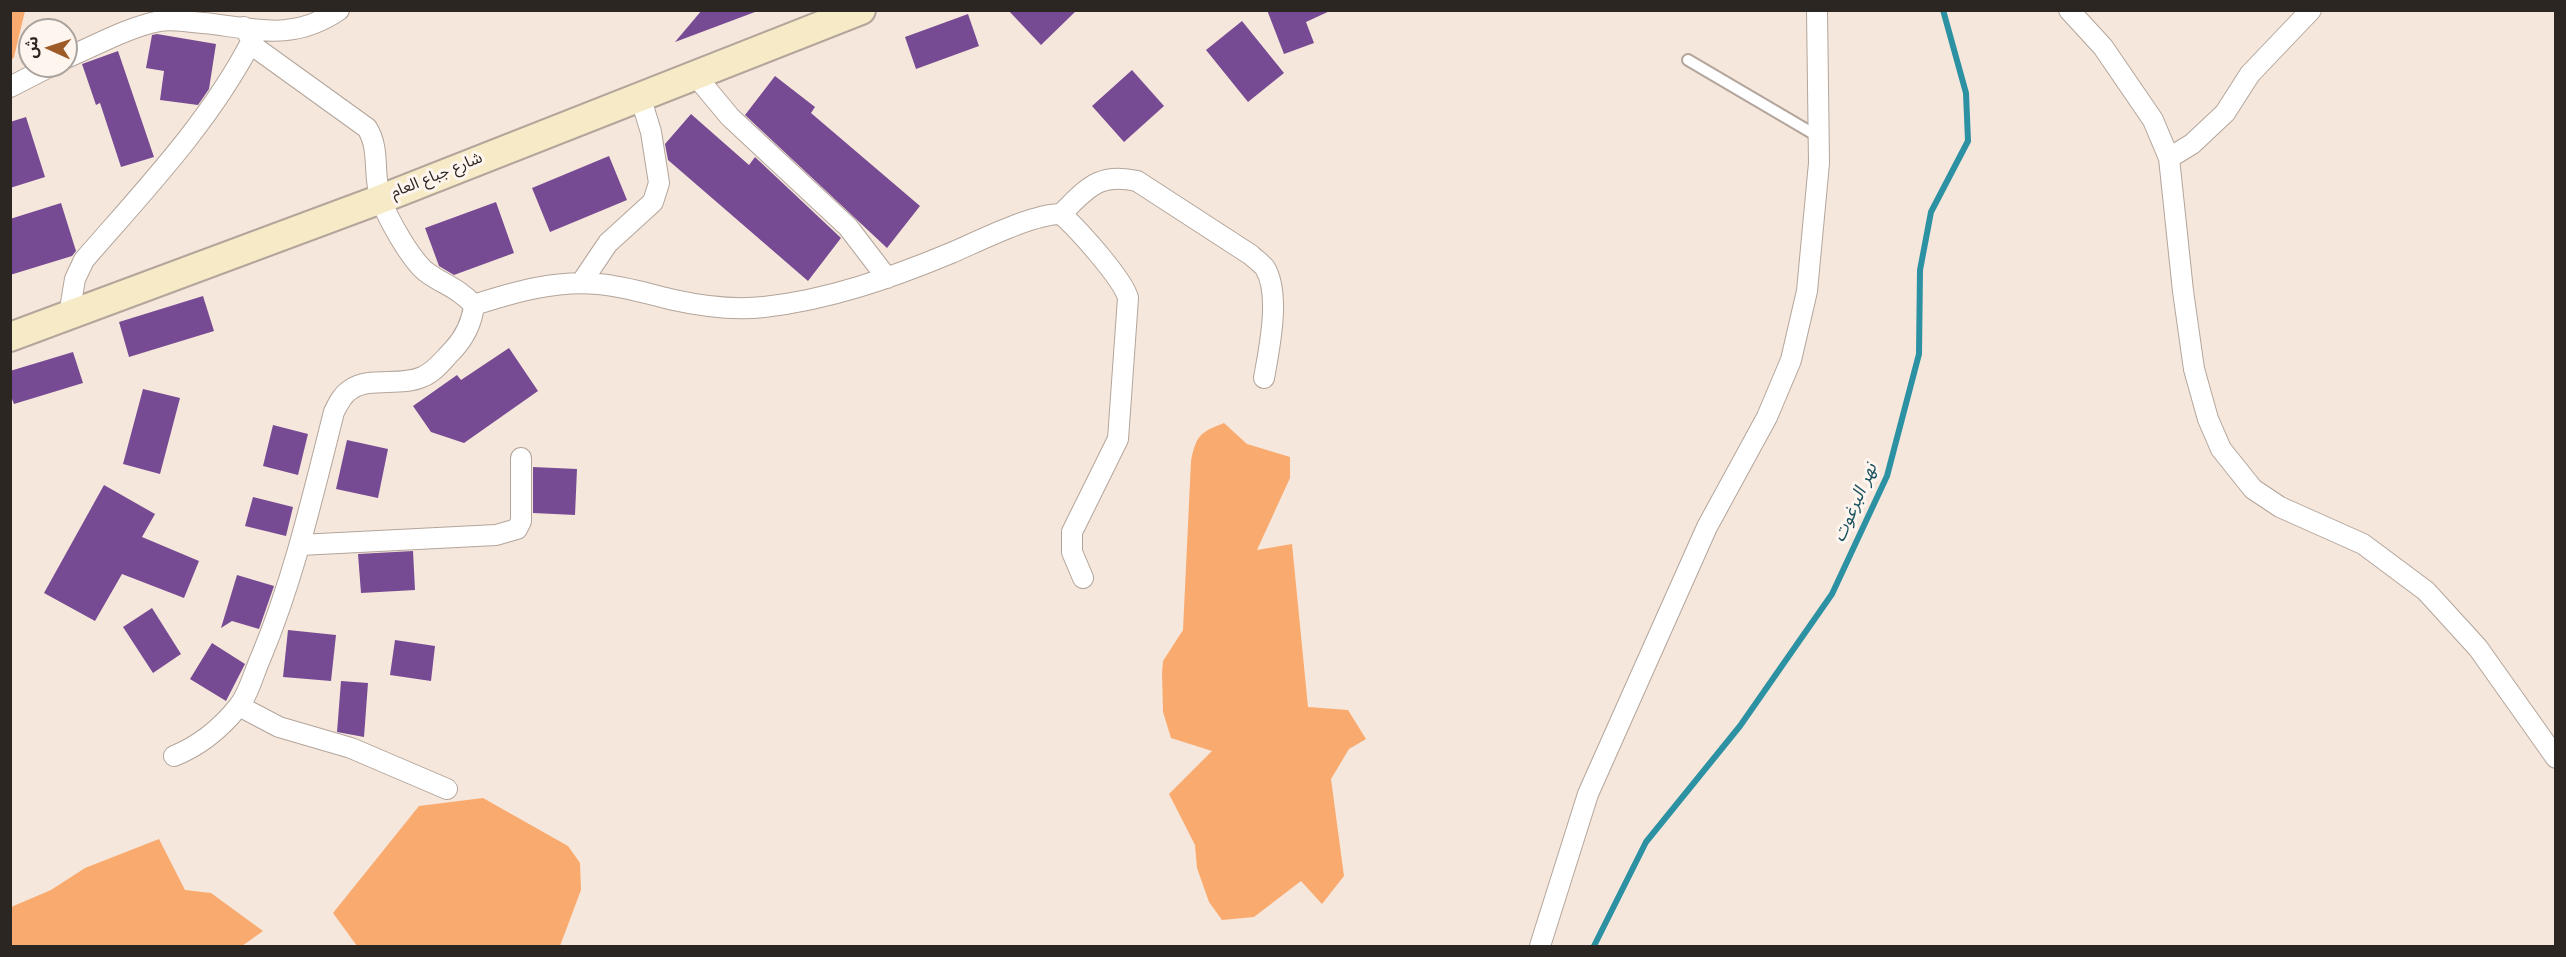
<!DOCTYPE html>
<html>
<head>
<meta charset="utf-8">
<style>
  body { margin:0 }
  #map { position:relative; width:2566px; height:957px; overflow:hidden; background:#f6e7dc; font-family:Jost,"Noto Sans Arabic",sans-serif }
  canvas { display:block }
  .frame { position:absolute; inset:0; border:12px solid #2b2622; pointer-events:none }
  .north { position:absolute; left:18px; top:18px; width:60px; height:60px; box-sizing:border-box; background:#fef5ef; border:2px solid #aaa29d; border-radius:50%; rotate:273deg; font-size:16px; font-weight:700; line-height:24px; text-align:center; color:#2b2622 }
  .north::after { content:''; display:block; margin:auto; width:21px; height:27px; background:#9c5b27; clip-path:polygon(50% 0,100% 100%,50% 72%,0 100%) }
</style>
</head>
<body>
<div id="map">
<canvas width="2566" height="957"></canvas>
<div class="frame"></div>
<div class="north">ش</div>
</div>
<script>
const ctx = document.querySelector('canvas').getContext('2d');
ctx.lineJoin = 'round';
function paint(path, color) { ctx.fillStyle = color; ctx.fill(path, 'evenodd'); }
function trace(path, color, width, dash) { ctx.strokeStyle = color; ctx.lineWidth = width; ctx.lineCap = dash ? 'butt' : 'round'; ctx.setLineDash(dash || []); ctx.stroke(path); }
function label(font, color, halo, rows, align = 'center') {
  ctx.font = font + ' Jost,"Noto Sans Arabic",sans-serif'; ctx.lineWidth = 6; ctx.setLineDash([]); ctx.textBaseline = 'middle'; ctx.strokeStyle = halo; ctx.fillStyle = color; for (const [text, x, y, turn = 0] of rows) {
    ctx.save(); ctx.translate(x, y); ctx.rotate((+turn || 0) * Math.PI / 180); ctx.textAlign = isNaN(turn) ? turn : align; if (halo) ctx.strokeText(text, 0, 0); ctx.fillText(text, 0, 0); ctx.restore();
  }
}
paint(new Path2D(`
  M11,10L25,11L14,57L11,61Z
  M1224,423L1247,444L1290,457V478L1257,550L1292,544L1308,707L1348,710L1366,739L1349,749L1331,779L1344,876L1322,904L1301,881L1254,917L1222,920L1209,902L1197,868L1195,845L1169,794L1212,751L1171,738L1163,712L1162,673L1163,661L1183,630L1191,461C1196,436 1200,432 1224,423Z
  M483,798L568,846L580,863L581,890L560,946H357L333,913L419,806Z
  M159,839L185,890L211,893L263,931L242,946H11V907L51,890L85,868Z`), '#f9aa6e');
trace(new Path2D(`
  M1594,946L1646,842L1740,726L1832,594L1887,476L1919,354L1920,270L1931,212L1968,141L1966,93L1943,10`), '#2c91a2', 6);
paint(new Path2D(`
  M702,10H755V12L675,42Z
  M1008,10H1077L1041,45Z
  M1267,10H1332L1306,22L1314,43L1284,54Z
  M968,14L979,46L916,69L905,37Z
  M1242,21L1284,73L1248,102L1206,50Z
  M157,34L216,44L209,89L198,105L160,100L164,71L146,68L152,35Z
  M118,51L154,157L121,167L100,103L96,105L82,64Z
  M1132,70L1164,106L1124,142L1092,106Z
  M775,76L815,107L811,113L920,206L887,248L745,115Z
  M691,114L749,165L755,157L841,238L808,281L668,160L665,144Z
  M26,117L45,177L10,188V122Z
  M609,156L627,200L550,232L532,188Z
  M496,202L514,253L454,275L439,266L425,228Z
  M61,203L76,251L72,256L10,275V219Z
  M203,296L214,331L129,357L119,322Z
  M509,348L538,391L464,443L431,432L413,406L457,375L461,380Z
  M73,352L83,383L14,404L10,394V371Z
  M143,389L180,398L160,474L123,464Z
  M273,425L308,434L298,475L263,466Z
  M347,440L388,449L378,498L336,489Z
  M533,467L577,469L575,515L533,513Z
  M104,485L155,514L142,537L199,561L184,598L122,574L95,621L44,593Z
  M253,497L293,507L286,536L245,526Z
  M413,551L415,590L361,593L358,554Z
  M237,575L274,586L259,629L232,621L221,628Z
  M152,608L181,654L153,673L123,627Z
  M288,630L336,635L331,681L283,677Z
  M395,640L435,646L431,681L390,675Z
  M212,643L245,664L226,701L190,679Z
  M341,681L368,683L364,737L337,732Z`), '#774b93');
const lane = new Path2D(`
  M1688,60L1819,137`);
const street = new Path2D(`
  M2069,10L2103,47L2153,120L2169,158L2183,291L2194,369L2208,419L2221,449L2253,489L2280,507L2363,544L2426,591L2478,648L2556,758
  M66,58C97,45 128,27 160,21C171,19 182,21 193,22C249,26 288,45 339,10
  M695,75L730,117L848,227L887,278
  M10,87L51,66
  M2169,158L2192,144L2225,113L2250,74L2311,10
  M1061,214C1087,189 1098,172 1137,181L1251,255C1255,259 1261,263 1265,268C1281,294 1269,350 1264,378
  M581,283L608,243L653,202L659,183L651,132L640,96
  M474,305C514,292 556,280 598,284C623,286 649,294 674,300C701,306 736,310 764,307C828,300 891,278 951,253C979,241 1032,214 1061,214C1078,229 1123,279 1128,298L1118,439L1072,532V552L1083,578
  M69,315L75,279L84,260C143,192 209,123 251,42
  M300,545L496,535L517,529L521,521V458
  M239,706L279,727L351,748L447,789
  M174,756C199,746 221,728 238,707C249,694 254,672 261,657C294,578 313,495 334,412C338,404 342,395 350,390C369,376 400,387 422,377C435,372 443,360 453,350C465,337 472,323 474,305C456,286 443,285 425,271C410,258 388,219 381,200C372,176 381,150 367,128L256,48L244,27
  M1540,946L1588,794L1707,527L1767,417L1791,360L1807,291L1819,163L1817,10`);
const secondary = new Path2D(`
  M10,337L381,199L861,10`);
trace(lane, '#b3a59b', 14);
trace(street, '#b3a59b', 22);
trace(secondary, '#b3a59b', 32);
trace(lane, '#fff', 10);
trace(street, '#fff', 20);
trace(secondary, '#f7ebc7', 28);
label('16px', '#2b2622', '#fef5ef', [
  ["شارع جباع العام",437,176,-22]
]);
label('italic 18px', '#19525d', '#fef5ef', [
  ["نهر البرغوت",1856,503,-66]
]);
</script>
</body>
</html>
